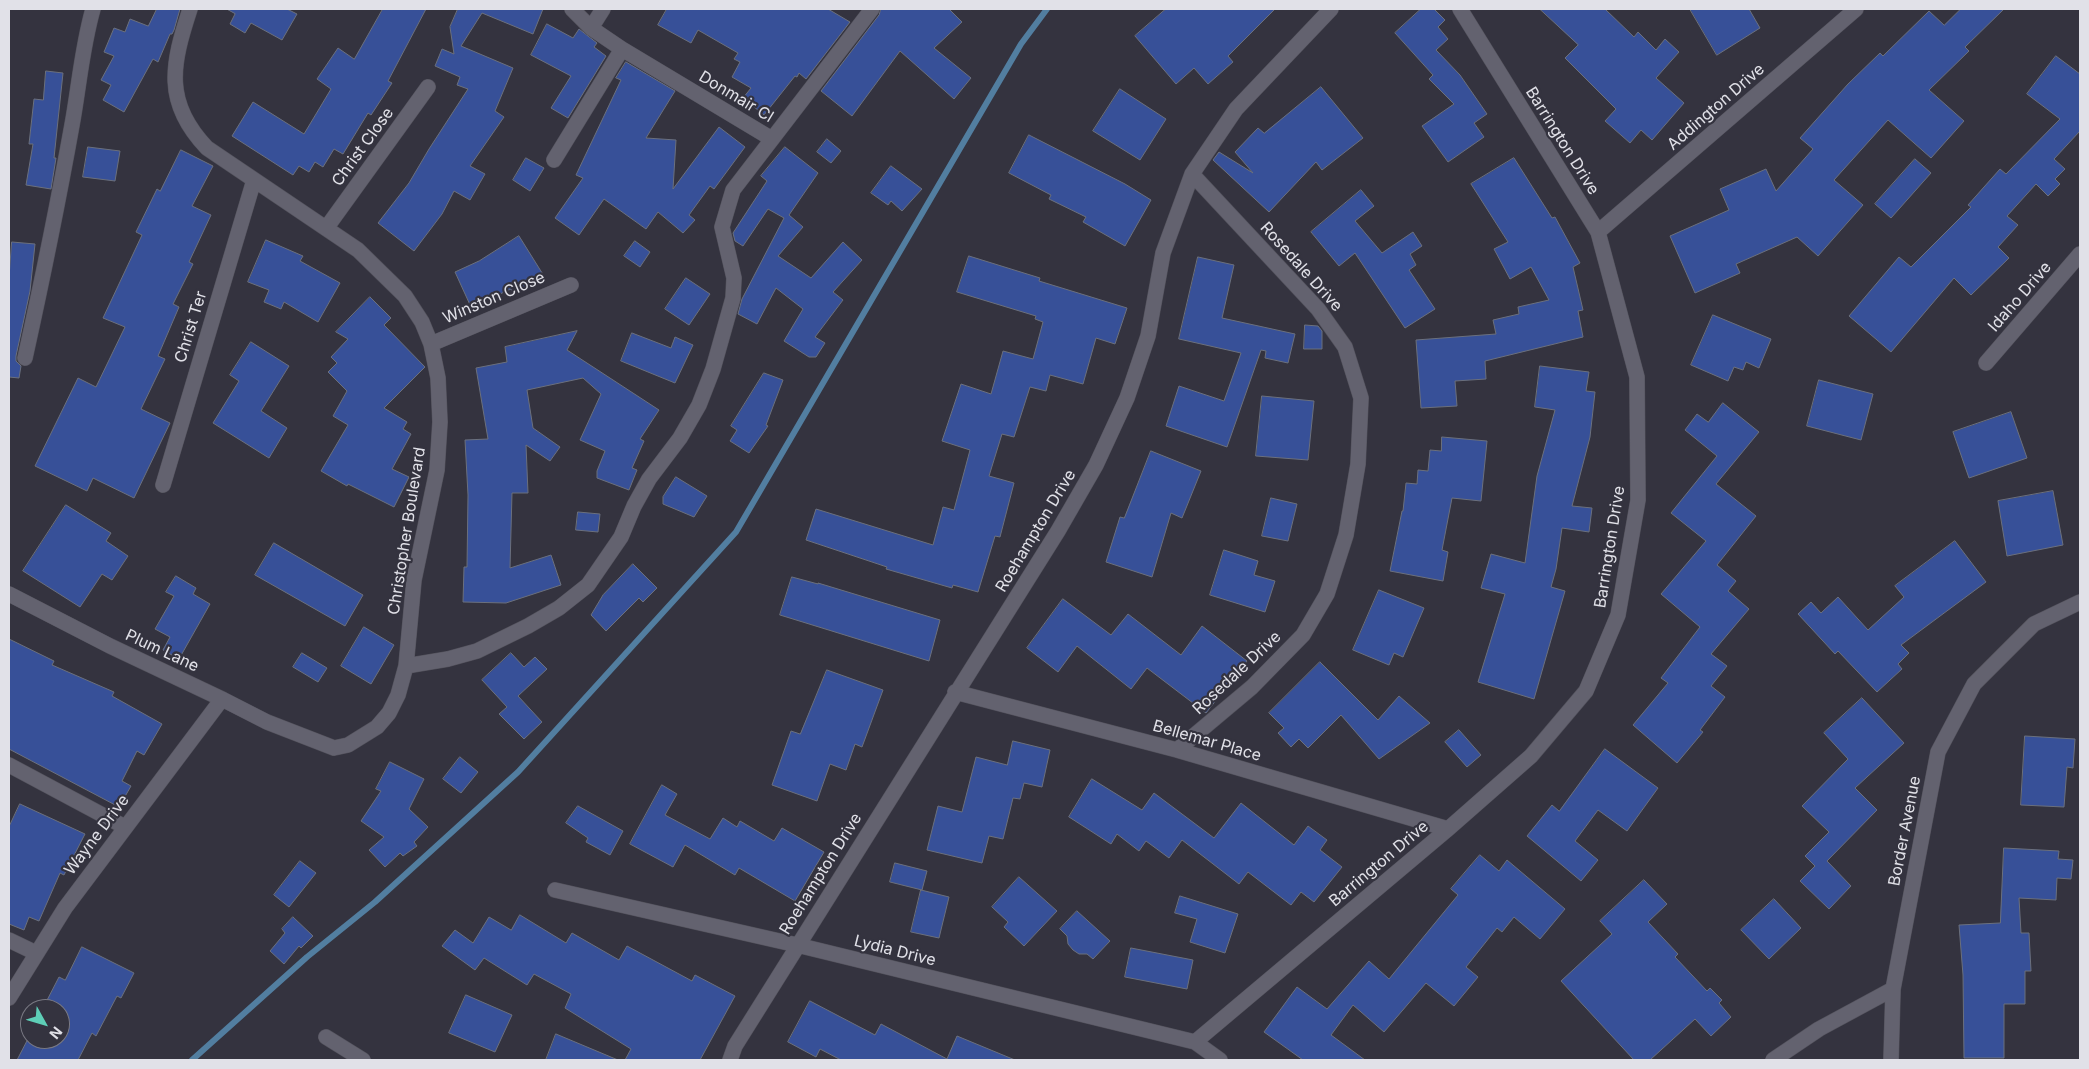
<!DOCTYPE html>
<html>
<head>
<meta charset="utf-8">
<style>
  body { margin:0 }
  #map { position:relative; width:2089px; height:1069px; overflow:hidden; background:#34333f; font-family:Inter,sans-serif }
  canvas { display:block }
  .frame { position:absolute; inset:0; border:10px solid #e1e1e8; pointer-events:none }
  .north { position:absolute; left:20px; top:999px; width:50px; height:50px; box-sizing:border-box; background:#34333f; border:1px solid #797983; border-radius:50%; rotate:129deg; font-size:14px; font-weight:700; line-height:20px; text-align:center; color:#e1e1e8 }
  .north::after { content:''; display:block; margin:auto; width:18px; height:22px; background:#5eceb7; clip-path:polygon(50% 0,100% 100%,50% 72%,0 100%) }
</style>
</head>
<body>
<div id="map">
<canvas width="2089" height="1069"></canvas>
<div class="frame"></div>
<div class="north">N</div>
</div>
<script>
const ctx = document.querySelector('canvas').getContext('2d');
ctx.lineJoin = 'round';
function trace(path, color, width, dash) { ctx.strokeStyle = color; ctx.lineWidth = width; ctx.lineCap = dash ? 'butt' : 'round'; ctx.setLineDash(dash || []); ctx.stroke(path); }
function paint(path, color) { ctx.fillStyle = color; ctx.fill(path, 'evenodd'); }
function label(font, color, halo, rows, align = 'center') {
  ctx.font = font + ' Inter,sans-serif'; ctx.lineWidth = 4.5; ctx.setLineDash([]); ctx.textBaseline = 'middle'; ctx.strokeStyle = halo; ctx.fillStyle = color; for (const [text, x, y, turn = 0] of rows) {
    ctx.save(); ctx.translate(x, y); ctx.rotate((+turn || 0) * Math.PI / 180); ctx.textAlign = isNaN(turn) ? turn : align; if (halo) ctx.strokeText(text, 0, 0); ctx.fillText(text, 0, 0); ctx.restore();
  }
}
trace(new Path2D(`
  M192,1060L307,957L375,902L518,772L736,532L1021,44L1047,9`), '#527ea0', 6);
const building = new Path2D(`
  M157,9H180L174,30L172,34H170L158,62L153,59L124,112L103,100L111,85L101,80L114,56L104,52L114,28L125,32L130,19L148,26Z
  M227,9H287L297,14L282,40L251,23L245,33L230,24L235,14Z
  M383,9H426L388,81L392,83L371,115L368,113L343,154L334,149L323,167L315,162L309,172L299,166L293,175L232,136L253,102L304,134L331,89L317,79L338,48L354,59Z
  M458,9H543L533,34L482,13L461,46L513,68L495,111L504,117L470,166L485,174L470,200L454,191L442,214L414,251L378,223L409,183L429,149L468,89L457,85L460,77L435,66L442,49L454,54L450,27Z
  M667,9H828L850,22L806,79L799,73L797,77L795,76L764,115L743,98L751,88L732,77L740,62L734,59L738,53L698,30L691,43L658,25Z
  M881,9H949L962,22L934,48L971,78L954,99L900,51L852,116L821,91L879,15Z
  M1166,9H1275L1228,56L1233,62L1208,84L1194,68L1176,84L1135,36Z
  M1421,9H1434L1445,20L1438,27L1448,39L1436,50L1460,75L1487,114L1474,123L1484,137L1448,162L1422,126L1454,104L1429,79L1433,75L1395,33Z
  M1540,9H1605L1634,37L1638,32L1656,50L1665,39L1679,52L1656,78L1684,103L1652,140L1641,130L1630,143L1605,121L1616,109L1565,58L1578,45Z
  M1690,9H1749L1760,28L1717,55Z
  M1961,9H2004L1965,47L1969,51L1929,90L1964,121L1931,158L1888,120L1834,180L1863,205L1818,256L1797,237L1736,264L1740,273L1695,293L1670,236L1729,210L1720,189L1766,169L1776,191L1813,149L1800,138L1848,84L1880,53L1883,56L1929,11L1944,25Z
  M547,24L573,38L579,29L597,43L594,47L606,56L568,118L551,108L571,76L531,55Z
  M2056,56L2080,74V131L2054,159L2065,169L2055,179L2060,184L2048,196L2036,184L2007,216L2018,225L1998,247L2009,258L1971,295L1954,278L1891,352L1849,316L1899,257L1911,267L1971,207L1968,205L2000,169L2006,174L2060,119L2027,94Z
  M626,62L675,91L646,138L676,140L673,189L719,127L745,147L714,189L710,186L689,215L695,220L683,233L658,212L646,229L604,199L579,235L555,218L583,178L576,175L621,80L616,78Z
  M46,71L63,73L54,158H56L51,189L26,185L33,144H29L34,99L43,100Z
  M1321,87L1363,138L1322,170L1316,162L1269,212L1213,160L1219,152L1253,173L1235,152L1258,128L1264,133Z
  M1120,89L1166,119L1140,160L1093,131Z
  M1029,135L1125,184L1151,200L1125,246L1083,222L1086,217L1049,199L1051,195L1009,173Z
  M827,139L841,151L831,163L817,152Z
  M88,147L120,151L115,181L83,177Z
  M785,147L818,173L789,215L803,227L778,256L811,278L843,242L862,260L833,292L843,300L815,337L825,343L816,357H809L784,341L803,309L776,288L757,324L738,314L742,299L784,218L768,209L743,246L735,241L733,233L767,181L761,176Z
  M181,150L213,166L192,206L211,215L189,262L193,264L173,304L179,307L158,356L165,359L141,409L170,423L134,498L93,478L87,491L35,466L78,378L96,387L125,327L103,318L142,235L136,232L157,189L160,191Z
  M526,158L544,168L530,191L513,180Z
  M1514,158L1552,218L1555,217L1580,263L1573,267L1583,310L1578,311L1583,337L1485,361L1486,379L1455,381L1457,406L1421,408L1416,340L1496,334L1493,320L1519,314L1518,307L1549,300L1531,267L1510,279L1494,249L1508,242L1471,184Z
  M1915,159L1931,173L1891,218L1875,204Z
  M891,166L922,189L902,211L891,201L888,205L871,193Z
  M1361,190L1374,206L1355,221L1382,253L1413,232L1422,246L1410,254L1416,265L1409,270L1435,309L1405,328L1355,253L1339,266L1311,232Z
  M519,236L544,276L515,295L511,289L471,307L455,272L479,261Z
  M266,240L303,256L300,261L340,283L318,322L284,302L281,309L264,302L269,290L248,282Z
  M635,241L650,252L640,267L624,256Z
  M12,242L35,244L30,291L16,356V361L21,366L19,378L9,377V278Z
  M969,256L1040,278L1039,281L1127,308L1115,344L1096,338L1083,384L1050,375L1046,391L1030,387L1014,437L1002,434L989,476L1014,483L1000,537L995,536L978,592L953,585L952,588L886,569L887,567L806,540L816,509L933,545L943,507L954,510L970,450L942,441L961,384L991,394L1003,351L1033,359L1043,322L1035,319L1036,316L957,292Z
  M1198,257L1234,265L1222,318L1295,334L1288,363L1265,358L1266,351L1261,350L1227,447L1166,426L1179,386L1224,401L1241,353L1179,339Z
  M686,278L710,294L689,325L665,309Z
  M370,297L391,318L384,325L425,367L384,408L407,422L403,429L411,434L392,469L409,477L394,507L348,484L347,486L321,471L348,425L333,416L347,391L328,372L337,363L331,357L348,339L336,332Z
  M1713,315L1771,339L1759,368L1746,362L1743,370L1734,367L1728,381L1691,365Z
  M1305,325L1318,326L1322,331V349H1304Z
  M577,331L567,350L659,410L640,439L644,441L632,468L637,470L629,490L597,478V471L605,451L580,440L601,394L583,378L527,390L533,428L560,447L550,461L526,445L528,493H512L510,568L551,555L561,585L506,603L463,602L464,567H467L468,495L465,440L488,439L476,368L507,362L505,347Z
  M632,333L671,348L675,337L693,345L675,383L621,361Z
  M251,342L289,366L261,411L287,428L269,458L213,423L239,381L230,375Z
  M1540,366L1589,372L1586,391L1595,392L1590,437L1572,506L1592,508L1589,532L1562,528L1556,569L1551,587L1565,591L1534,699L1478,682L1505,594L1481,588L1491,554L1525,563L1537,476L1555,410L1535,407Z
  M764,373L783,380L766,425L768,426L749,453L730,441L737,430L731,426Z
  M1819,380L1873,394L1861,440L1807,426Z
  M1262,396L1314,401L1308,460L1256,456Z
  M1723,403L1759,432L1716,484L1756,516L1717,565L1736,581L1728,591L1749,609L1711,654L1727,666L1711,686L1725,697L1700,730L1703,732L1677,763L1633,725L1668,683L1661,678L1700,627L1661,594L1706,541L1671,513L1717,456L1685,430L1697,414L1708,422Z
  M2011,412L2027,458L1969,478L1953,432Z
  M1442,437L1487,441L1481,501L1452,498L1442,550L1448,552L1443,581L1390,571L1402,511H1403L1406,483L1417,484L1418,470L1428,471L1430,450L1441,451Z
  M1151,451L1201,471L1182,518L1171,513L1152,577L1106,562L1120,517L1124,518Z
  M676,477L707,496L694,517L663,504V497Z
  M2053,491L2063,545L2007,556L1998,501Z
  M1271,498L1297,504L1288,541L1262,536Z
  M66,505L111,533L106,541L128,556L112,580L102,574L80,607L23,571Z
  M578,512L600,514L598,532L576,530Z
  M1955,541L1986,582L1901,645L1909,653L1898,664L1902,669L1877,692L1838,651L1835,654L1798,614L1811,602L1821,613L1838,597L1868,630L1904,597L1895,586Z
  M274,543L363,595L345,626L255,575Z
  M1224,550L1258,561L1254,575L1275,581L1265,612L1210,595Z
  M633,564L657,588L643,602L639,598L606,631L591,615L603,595Z
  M176,576L196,588L193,594L210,604L179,659L163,650L170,637L155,629L174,596L166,592Z
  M792,577L818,584V583L940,620L929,661L780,615Z
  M1379,590L1424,608L1403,657L1394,653L1389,665L1353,650Z
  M1063,599L1111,635L1128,614L1181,655L1202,626L1247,661L1206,713L1147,668L1131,689L1077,646L1058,672L1027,648Z
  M364,627L394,645L371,684L341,666Z
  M9,639L54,661L52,665L114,692L112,696L162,724L144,755L137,751L122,781L131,786L119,807L9,749Z
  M302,653L327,668L318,682L293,667Z
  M511,653L524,667L535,657L547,669L518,696L542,722L524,739L499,714L507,707L482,680Z
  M1320,662L1378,720L1399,696L1430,723L1379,759L1341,715L1308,748L1299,739L1291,747L1278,733L1284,728L1269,713Z
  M827,670L883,690L862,747L855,744L846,770L830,764L817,801L772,785L791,731L800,734Z
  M1862,698L1904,743L1855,788L1877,810L1827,861L1851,886L1829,909L1800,881L1815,866L1805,856L1829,832L1802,806L1848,759L1824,733Z
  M1459,730L1481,755L1467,767L1445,742Z
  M2025,736L2075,739L2073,768L2067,767L2064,807L2021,805Z
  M1013,741L1050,750L1042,787L1024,783L1020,799L1013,798L1003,839L989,836L982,863L927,850L938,806L962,812L976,757L1007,765Z
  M1605,749L1658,788L1627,831L1598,810L1575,841L1598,860L1581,881L1527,836L1552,805L1559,811Z
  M460,757L478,772L461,793L443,779Z
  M390,762L424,779L409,809L428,827L414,842L417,846L403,856L400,853L385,867L369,850L384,837L361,821L381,791L376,789Z
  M1092,779L1142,810L1154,793L1214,838L1241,803L1294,845L1308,826L1327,840L1320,850L1342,867L1314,902L1301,892L1291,905L1248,872L1239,884L1182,840L1169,858L1146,841L1139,851L1117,834L1111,844L1069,817Z
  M662,785L677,794L665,815L710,839L723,818L737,827L740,821L774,841L782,828L824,852L795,901L739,868L735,875L685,845L673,867L630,844Z
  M20,804L85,834L64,875L60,873L39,921L29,917L24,930L9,924V827Z
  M578,806L623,831L610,855L586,842L588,838L566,823Z
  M2004,848L2059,851L2058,859L2073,860L2071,879L2057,878L2056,900L2019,898L2021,933H2029L2031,971H2025V1004H2004V1058H1964L1963,975L1959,925L2000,923Z
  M1480,855L1499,871L1507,860L1565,909L1540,939L1514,917L1502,932L1497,928L1466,967L1478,977L1454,1006L1426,983L1384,1032L1353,1005L1331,1035L1365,1060H1303L1264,1032L1297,987L1327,1009L1369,961L1389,979L1458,895L1451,889Z
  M300,861L316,873L289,907L274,895Z
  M895,863L927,871L922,890L890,882Z
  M1019,877L1057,911L1024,946L1004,927L1008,922L992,907Z
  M1644,880L1667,904L1648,922L1678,954L1675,957L1707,991L1710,988L1722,1000L1719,1003L1731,1017L1711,1036L1695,1019L1650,1060H1634L1561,981L1612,934L1600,921Z
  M921,890L949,897L939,938L911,932Z
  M1180,896L1238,914L1225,953L1190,942L1197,919L1175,913Z
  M1774,899L1801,928L1769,959L1741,930Z
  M1077,911L1110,941L1093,959L1087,954H1079L1073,950L1068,944L1067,936L1060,929Z
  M520,915L566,943L572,933L619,960L627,946L692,981L695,975L735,996L700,1060H625L631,1049L565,1008L571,994L534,974L527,985L484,958L475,970L442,946L455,930L473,943L489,917L511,930Z
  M293,917L313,936L301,948L299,946L284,964L270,951L285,933L282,929Z
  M82,947L134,973L121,998L117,996L96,1036L92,1033L78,1060H17L30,1035V1039H60V1009L43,1008L59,977L65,980Z
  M1131,948L1193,960L1187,989L1125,977Z
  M466,995L512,1015L495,1052L449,1033Z
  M810,1001L875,1035L881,1024L947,1059L957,1036L1015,1060H841L820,1049L816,1057L788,1042Z
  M556,1034L618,1060H546Z`);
paint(building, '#375098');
trace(building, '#6b707d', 1);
const minor = new Path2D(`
  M572,9L591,28L622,49L772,139
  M591,28L603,9
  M554,160L622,49
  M327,227L428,87
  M1598,232L1856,9
  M431,344L571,285
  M25,358C42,281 58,203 72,125C79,87 82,47 93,9
  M1986,363L2080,254
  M163,485L254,180
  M9,594L110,646L222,699L267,722L334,748L348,745L377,727L389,713L398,695L406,666L414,580L437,470L440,422L438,378L431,344L422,322L405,296L358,250L207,148C163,102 172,64 190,9
  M406,666L448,659L477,651L528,626L559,608L588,585L621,537L634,506L649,479L680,438L699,405L713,369L733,298L734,278L722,227L733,190L872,9
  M955,692L1177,750L1448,829
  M1177,750L1252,687L1303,635L1327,594L1346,535L1358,464L1361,398L1345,347L1318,309L1192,174
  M9,765L125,827
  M555,890L797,945L1195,1042L1220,1060
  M9,940L36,953
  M9,998L65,908L222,699
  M326,1037L363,1060
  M1195,1042L1448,829L1531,756L1586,691L1618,615L1638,500L1637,377L1598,232L1460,9
  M730,1060L735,1046L1058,531L1096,465L1127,398L1148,336L1163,253L1192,174L1236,109L1331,9
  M1773,1060L1819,1029L1893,989L1938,752L1974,684L2034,624L2080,602
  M1891,1060L1893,989`);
trace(minor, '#53525c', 16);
trace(minor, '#63626f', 15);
label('16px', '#e1e1e8', '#34333f', [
  ["Donmair Cl",736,97,31],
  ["Addington Drive",1716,107,-41],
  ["Barrington Drive",1562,141,58],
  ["Christ Close",363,147,-54],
  ["Rosedale Drive",1301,267,48],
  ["Idaho Drive",2020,297,-49],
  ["Winston Close",494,298,-23],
  ["Christ Ter",191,327,-73],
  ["Christopher Boulevard",407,531,-81],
  ["Roehampton Drive",1036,531,-59],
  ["Barrington Drive",1610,547,-81],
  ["Plum Lane",162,651,25],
  ["Rosedale Drive",1237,673,-43],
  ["Bellemar Place",1207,741,16],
  ["Border Avenue",1905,831,-79],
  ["Wayne Drive",97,835,-53],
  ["Barrington Drive",1379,864,-40],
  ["Roehampton Drive",821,874,-58],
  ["Lydia Drive",895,951,14]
]);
</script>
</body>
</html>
